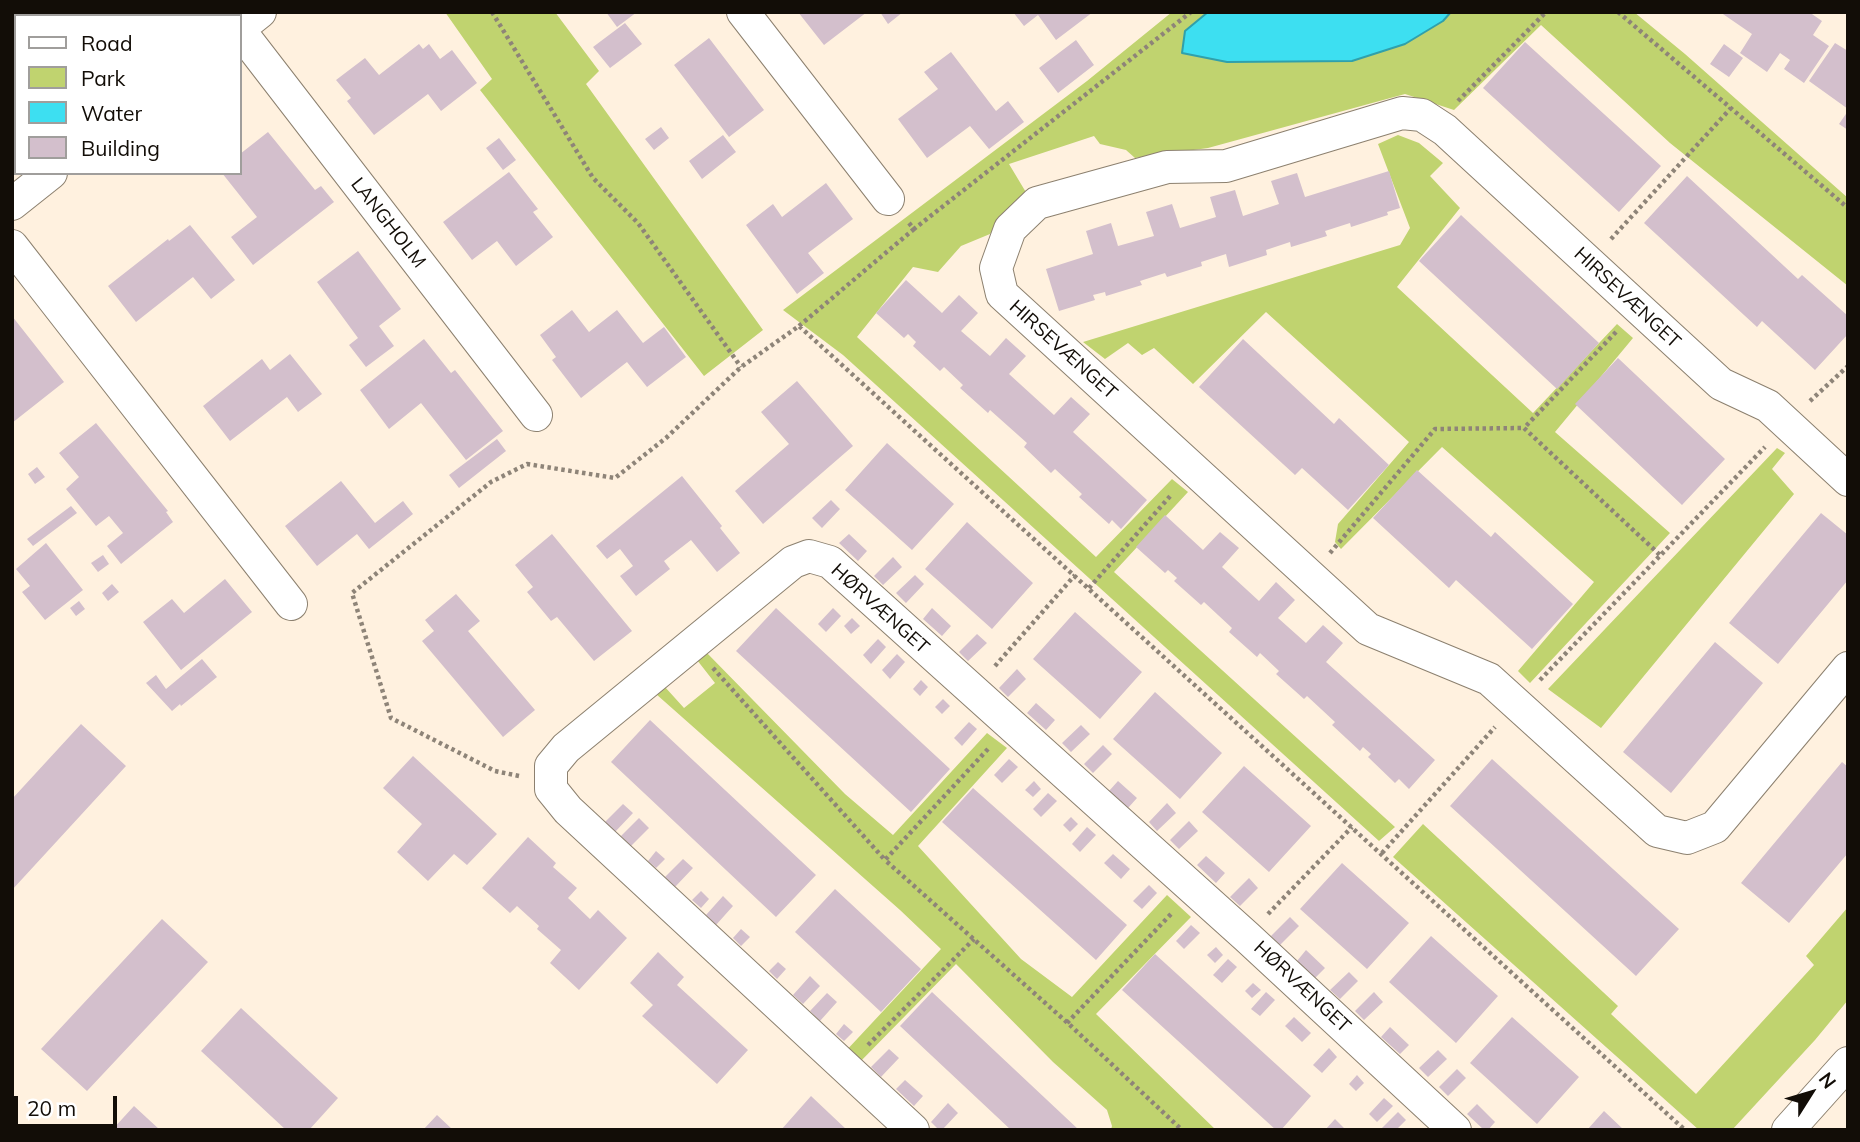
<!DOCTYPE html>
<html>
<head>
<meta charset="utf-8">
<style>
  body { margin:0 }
  #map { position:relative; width:1860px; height:1142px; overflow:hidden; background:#fff1df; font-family:Mulish,sans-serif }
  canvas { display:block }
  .frame { position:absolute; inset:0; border:14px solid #120d07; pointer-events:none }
  .legend { position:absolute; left:14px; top:14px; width:228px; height:161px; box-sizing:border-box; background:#fff; border:2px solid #a09e9c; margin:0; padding:9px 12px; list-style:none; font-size:21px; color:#120d07 }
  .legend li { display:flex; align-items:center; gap:14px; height:35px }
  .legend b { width:35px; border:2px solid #a09e9c }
  .north { position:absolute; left:1776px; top:1058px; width:70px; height:70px; -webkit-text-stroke:5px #fff; paint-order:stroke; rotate:53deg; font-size:19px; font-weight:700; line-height:28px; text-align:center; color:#120d07 }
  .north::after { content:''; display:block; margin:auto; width:24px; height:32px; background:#120d07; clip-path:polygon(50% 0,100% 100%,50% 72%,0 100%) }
  .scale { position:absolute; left:14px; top:1096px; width:103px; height:32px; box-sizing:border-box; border:4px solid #120d07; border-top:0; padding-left:9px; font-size:21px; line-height:24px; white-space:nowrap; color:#120d07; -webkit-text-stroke:5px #fff; paint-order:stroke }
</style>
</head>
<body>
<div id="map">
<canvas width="1860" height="1142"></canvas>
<div class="frame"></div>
<ul class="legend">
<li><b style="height:9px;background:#fff"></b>Road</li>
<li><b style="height:19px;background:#c0d36f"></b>Park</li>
<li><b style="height:19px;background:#3ddff1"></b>Water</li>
<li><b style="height:19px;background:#d3bfcc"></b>Building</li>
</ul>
<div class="north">N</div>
<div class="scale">20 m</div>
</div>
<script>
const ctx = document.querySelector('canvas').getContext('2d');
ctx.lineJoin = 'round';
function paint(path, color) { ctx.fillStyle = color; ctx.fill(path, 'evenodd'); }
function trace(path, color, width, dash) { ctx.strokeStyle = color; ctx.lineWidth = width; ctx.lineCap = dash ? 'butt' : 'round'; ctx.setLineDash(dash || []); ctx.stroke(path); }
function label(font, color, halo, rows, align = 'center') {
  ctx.font = font + ' Mulish,sans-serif'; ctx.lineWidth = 6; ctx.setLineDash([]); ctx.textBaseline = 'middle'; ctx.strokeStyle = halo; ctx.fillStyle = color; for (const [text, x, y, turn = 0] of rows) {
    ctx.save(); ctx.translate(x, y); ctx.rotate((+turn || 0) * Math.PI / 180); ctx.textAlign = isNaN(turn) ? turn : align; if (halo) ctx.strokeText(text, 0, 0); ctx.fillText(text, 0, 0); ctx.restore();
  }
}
paint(new Path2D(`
  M30,12H201L197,16H27Z
  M445,12H555L599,71L586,84L763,330L704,376L480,90L492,79Z
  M1172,12H1634L1685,54L1848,198V286L1670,143L1541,25L1454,110L1405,94L1208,148L1135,158L1126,150L1100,144L1094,136L1009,164L1027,194L1002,215L990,234L961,246L938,272L913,267L857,337L1096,557L1172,479L1188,492L1114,572L1395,827L1379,841L843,355L783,310L1087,81Z
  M16,29V155L12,158V34Z
  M1398,135L1419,143L1443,163L1430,176L1460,208L1397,287L1533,413L1617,324L1633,338L1555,432L1670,533L1530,683L1518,671L1594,582L1442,447L1341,549L1335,542L1338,524L1409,442L1266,312L1193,384L1154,348L1142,355L1128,343L1105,359L1083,342L1400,245L1410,228L1378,144Z
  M1777,448L1785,453L1772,469L1794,494L1601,728L1548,689Z
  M706,652L845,794L893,835L987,733L1007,748L918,846L1021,959L1072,997L1167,895L1191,917L1096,1014L1216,1130H1111L1112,1126L1107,1110L1053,1062L956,964L857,1065L844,1053L941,949L900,910L656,694L665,687L684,708L715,683L697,660Z
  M1423,824L1618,1006L1611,1014L1696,1094L1814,965L1806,956L1848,907V1000L1815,1040L1732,1130H1699L1393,857Z`), '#c0d36f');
const water = new Path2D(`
  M1208,12H1451L1443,21L1405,44L1352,61L1227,62L1182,53L1185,31Z`);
paint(water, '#3ddff1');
trace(water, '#30a0ab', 2);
paint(new Path2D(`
  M606,12H637L617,27Z
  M798,12H867L824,45Z
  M880,12H903L888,24Z
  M1013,12H1093L1056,40L1038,15L1024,26Z
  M1720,12H1809L1822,21L1813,35L1829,46L1804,83L1784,69L1790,60L1780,53L1767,72L1740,53L1752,34Z
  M625,23L642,44L610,68L593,47Z
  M709,38L764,110L729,137L674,65Z
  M1076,40L1094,65L1058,93L1039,68Z
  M1525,42L1661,166L1619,212L1483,88Z
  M1835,43L1848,51V109L1809,81Z
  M419,44L423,49L429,44L440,59L452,50L477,83L441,111L428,94L374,135L347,101L351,98L336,80L365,58L379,75Z
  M1724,44L1743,58L1729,77L1710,64Z
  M951,52L996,111L1008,101L1024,122L989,149L970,126L927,158L898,119L938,89L924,72Z
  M1848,111V130L1839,124Z
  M661,127L669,138L654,150L645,139Z
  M268,132L315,190L321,186L334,202L253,265L231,237L257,217L222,173H240V154Z
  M723,135L736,152L702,179L689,161Z
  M499,138L516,160L503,170L486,148Z
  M1389,171L1400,208L1387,212L1388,215L1351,227L1350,223L1325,231L1327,236L1291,247L1290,242L1266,250L1267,255L1229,267L1226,254L1201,262L1202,266L1167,277L1165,273L1140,281L1142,285L1106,296L1105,292L1093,295L1095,300L1059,311L1046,269L1093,254L1086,231L1111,223L1118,246L1154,236L1146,212L1172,204L1180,228L1216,217L1210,197L1235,190L1243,216L1279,204L1271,181L1297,173L1305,197Z
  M509,172L538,209L533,212L553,237L516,266L497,241L472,260L443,222Z
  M1687,176L1798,279L1802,275L1848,316V334L1815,370L1762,321L1757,327L1644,223Z
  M826,183L853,219L808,253L824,273L797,294L746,225L773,204L782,217Z
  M1461,215L1599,343L1557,389L1419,261Z
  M190,225L235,280L211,299L193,277L136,322L108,286L168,239L169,241Z
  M358,251L401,309L379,326L394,346L366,367L349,345L358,338L317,282Z
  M906,280L942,313L959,295L978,313L961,331L990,356L1006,338L1026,356L1009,374L1054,415L1071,397L1090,414L1073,432L1147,500L1121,529L1112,520L1109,524L1079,497L1082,494L1055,469L1051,473L1024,447L1027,443L990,410L988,413L960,388L963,385L944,367L940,371L913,346L916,342L908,334L904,338L876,313Z
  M572,310L589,332L617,310L643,343L664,327L686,357L647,387L627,362L581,398L552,360L556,357L540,335Z
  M12,316L64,382L12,423Z
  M424,339L451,373L455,370L503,431L466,460L421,403L389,429L360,390Z
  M1243,339L1334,424L1339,418L1389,465L1348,510L1302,468L1295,475L1199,387Z
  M290,354L322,394L298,412L287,397L230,441L203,406L262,359L270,370Z
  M1618,358L1725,459L1682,505L1575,404Z
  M797,381L853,446L763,524L735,491L789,444L761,412Z
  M96,423L168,511L166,512L173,522L121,564L107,546L123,533L109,516L96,526L66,489L79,477L59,453Z
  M497,439L506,451L459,488L449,475Z
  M887,443L954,504L912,550L845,490Z
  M37,467L45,477L35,484L28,474Z
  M1417,470L1491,537L1495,532L1573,604L1532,649L1456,580L1449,588L1373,518Z
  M682,476L722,526L720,528L740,553L717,572L691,540L664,561L670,569L636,596L620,576L633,566L620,549L607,559L596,546Z
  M341,481L375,523L403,501L413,514L369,549L357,534L317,566L285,526Z
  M831,500L840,509L822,528L812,518Z
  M71,506L77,513L33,546L27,539Z
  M1821,513L1848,535V580L1778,664L1729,623Z
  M1165,515L1203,550L1220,532L1239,548L1222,567L1259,601L1276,582L1295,600L1278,618L1306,643L1323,625L1343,643L1326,662L1435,760L1409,789L1399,779L1395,783L1368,757L1371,754L1363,747L1360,751L1332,725L1335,722L1307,696L1304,699L1276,674L1279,671L1260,653L1257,657L1229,632L1232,628L1204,602L1201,605L1174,581L1177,578L1168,570L1165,573L1136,547Z
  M967,522L1033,583L992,629L925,569Z
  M552,534L632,631L594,661L557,617L551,621L527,592L533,587L515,565Z
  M849,534L867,551L858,561L839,543Z
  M46,543L83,590L45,620L22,592L30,586L16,569Z
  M103,555L109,564L98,572L91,563Z
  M893,557L902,567L883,585L874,576Z
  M915,575L924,584L906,603L896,593Z
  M225,579L252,612L181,670L143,622L172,599L184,613Z
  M112,584L119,592L108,601L102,593Z
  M456,594L480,621L468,631L535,710L503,737L422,641L434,631L425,620Z
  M79,601L85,609L76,616L70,608Z
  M776,608L950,769L911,812L736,651Z
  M833,608L841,616L826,632L818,624Z
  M932,608L951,626L942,636L923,619Z
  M1075,612L1142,672L1100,719L1033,659Z
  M852,618L860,626L851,634L844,626Z
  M977,634L987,643L968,661L959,652Z
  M878,639L886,647L871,664L863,655Z
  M1715,642L1763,683L1671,793L1623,752Z
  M897,654L905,662L890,679L882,670Z
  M202,659L217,677L181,706L180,704L172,711L146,683L156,675L166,689Z
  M1017,669L1026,679L1008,697L999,688Z
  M921,680L928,687L920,696L913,689Z
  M1155,692L1222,753L1180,799L1113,739Z
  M943,699L950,706L942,714L935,707Z
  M1036,703L1055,720L1046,730L1027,713Z
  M650,720L816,875L776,917L611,762Z
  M969,722L977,729L962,746L954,738Z
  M81,724L126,766L12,890V799Z
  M1081,725L1090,734L1071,752L1062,743Z
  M1103,745L1112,754L1093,773L1084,764Z
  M413,756L497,834L467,865L454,854L428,881L397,852L422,824L383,788Z
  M1009,759L1018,767L1002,783L994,775Z
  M1492,759L1679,929L1636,976L1450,806Z
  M1842,762L1848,767V853L1789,923L1741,883Z
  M1244,766L1311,826L1269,872L1202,812Z
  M1034,781L1041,789L1033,797L1025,790Z
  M1118,781L1137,798L1128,808L1109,791Z
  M973,788L1127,925L1096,960L942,822Z
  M1048,793L1057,801L1041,817L1033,809Z
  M1167,803L1176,813L1157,831L1149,822Z
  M623,804L633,813L615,832L605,822Z
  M1071,817L1078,824L1070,832L1063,825Z
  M639,818L649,828L631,846L621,836Z
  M1189,821L1198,831L1179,849L1170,840Z
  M1087,827L1096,835L1080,852L1072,844Z
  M528,837L556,863L553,867L577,888L568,898L590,919L598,910L627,938L579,990L550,963L561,950L537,929L539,926L517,906L510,913L482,888Z
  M656,851L665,859L656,868L648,861Z
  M1113,854L1130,869L1121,879L1104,863Z
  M1206,856L1225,873L1216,883L1197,865Z
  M683,859L693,868L675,887L665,877Z
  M1342,863L1409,923L1367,969L1300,909Z
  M1249,878L1258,888L1240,906L1230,897Z
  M1149,885L1157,893L1142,909L1133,901Z
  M835,889L921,969L881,1012L795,932Z
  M701,891L709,899L701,908L692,900Z
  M723,896L733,906L716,925L706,915Z
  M1290,917L1299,926L1280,945L1271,936Z
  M162,919L208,962L87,1091L41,1049Z
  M1191,925L1200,933L1184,949L1176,941Z
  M741,929L750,937L741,946L733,938Z
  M1431,936L1498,996L1456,1043L1389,982Z
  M1216,947L1223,955L1215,963L1207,955Z
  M1306,950L1325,968L1315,978L1297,961Z
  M658,952L684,977L677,985L748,1050L717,1084L642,1016L653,1005L630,983Z
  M1155,954L1311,1096L1281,1130H1276L1122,990Z
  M1228,959L1237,967L1222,983L1213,975Z
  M778,962L786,969L777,979L769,971Z
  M1349,972L1358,981L1340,999L1330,990Z
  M810,976L820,986L803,1004L793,995Z
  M1253,983L1261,990L1252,998L1245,991Z
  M932,992L1079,1130H1011L900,1026Z
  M1266,992L1275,1000L1260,1016L1251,1009Z
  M1374,992L1383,1002L1364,1020L1355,1011Z
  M827,993L837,1002L820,1021L810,1011Z
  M241,1008L338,1098L309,1130H286L201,1051Z
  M1294,1017L1311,1033L1302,1042L1285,1026Z
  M1512,1017L1579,1077L1537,1124L1470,1063Z
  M844,1024L853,1032L844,1041L836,1034Z
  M1390,1027L1409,1045L1400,1054L1381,1037Z
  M1329,1048L1337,1057L1322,1073L1313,1065Z
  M889,1049L899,1058L881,1077L871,1067Z
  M1438,1050L1447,1059L1428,1077L1419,1068Z
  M1457,1069L1466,1078L1448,1096L1439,1087Z
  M1357,1075L1364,1083L1356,1091L1349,1084Z
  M905,1080L923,1096L914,1106L896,1089Z
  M811,1096L847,1130H781Z
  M1384,1098L1393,1106L1377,1122L1369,1114Z
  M948,1103L958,1113L942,1130H939L931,1122Z
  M1477,1104L1495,1122L1488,1130H1484L1467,1114Z
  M134,1106L160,1130H112Z
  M1604,1111L1624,1130H1587Z
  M1398,1112L1406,1120L1396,1130H1383L1382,1128Z
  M437,1115L453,1130H423Z
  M1335,1119L1346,1130H1325Z`), '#d3bfcc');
const street = new Path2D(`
  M743,12L888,199
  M240,28L260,12
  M240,31L536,415
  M12,204L51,173
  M12,246L291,604
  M1848,480L1768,406L1721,384L1445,130L1422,115L1402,113L1226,166L1167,167L1037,203L1010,229L996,268L1002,294L1368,629L1489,679L1657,831L1687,838L1715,827L1848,668
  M913,1130L568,810L551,789V766L566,748L793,562L809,556L830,562L1247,937L1455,1130
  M1788,1130L1848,1063`);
trace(street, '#8c806f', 34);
trace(new Path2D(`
  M492,12L593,178L638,223L741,367
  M1618,12L1848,208
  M1458,101L1546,12
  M909,223L914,229L1191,12
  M1611,239L1731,108
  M799,326L914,229
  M1616,332L1524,428L1661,556
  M1810,401L1848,366
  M1330,553L1435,429L1524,428
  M1089,588L1172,494
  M995,666L1075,575
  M713,668L885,860
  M1540,680L1765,447
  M988,749L885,860L1071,1026L1182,1130
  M519,776L495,771L391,718L352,593L491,482L527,464L615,478L666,438L741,367L799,326L1685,1130
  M1382,853L1495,727
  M1268,914L1352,827
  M1067,1023L1172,913
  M868,1045L974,939`), '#8e8478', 4.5, [3.5, 3.5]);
trace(street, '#fff', 32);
label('19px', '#120d07', '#fff', [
  ["LANGHOLM",388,223,52],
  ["HIRSEVÆNGET",1627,298,43],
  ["HIRSEVÆNGET",1063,350,42],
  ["HØRVÆNGET",880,609,42],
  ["HØRVÆNGET",1302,987,43]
]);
</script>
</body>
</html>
